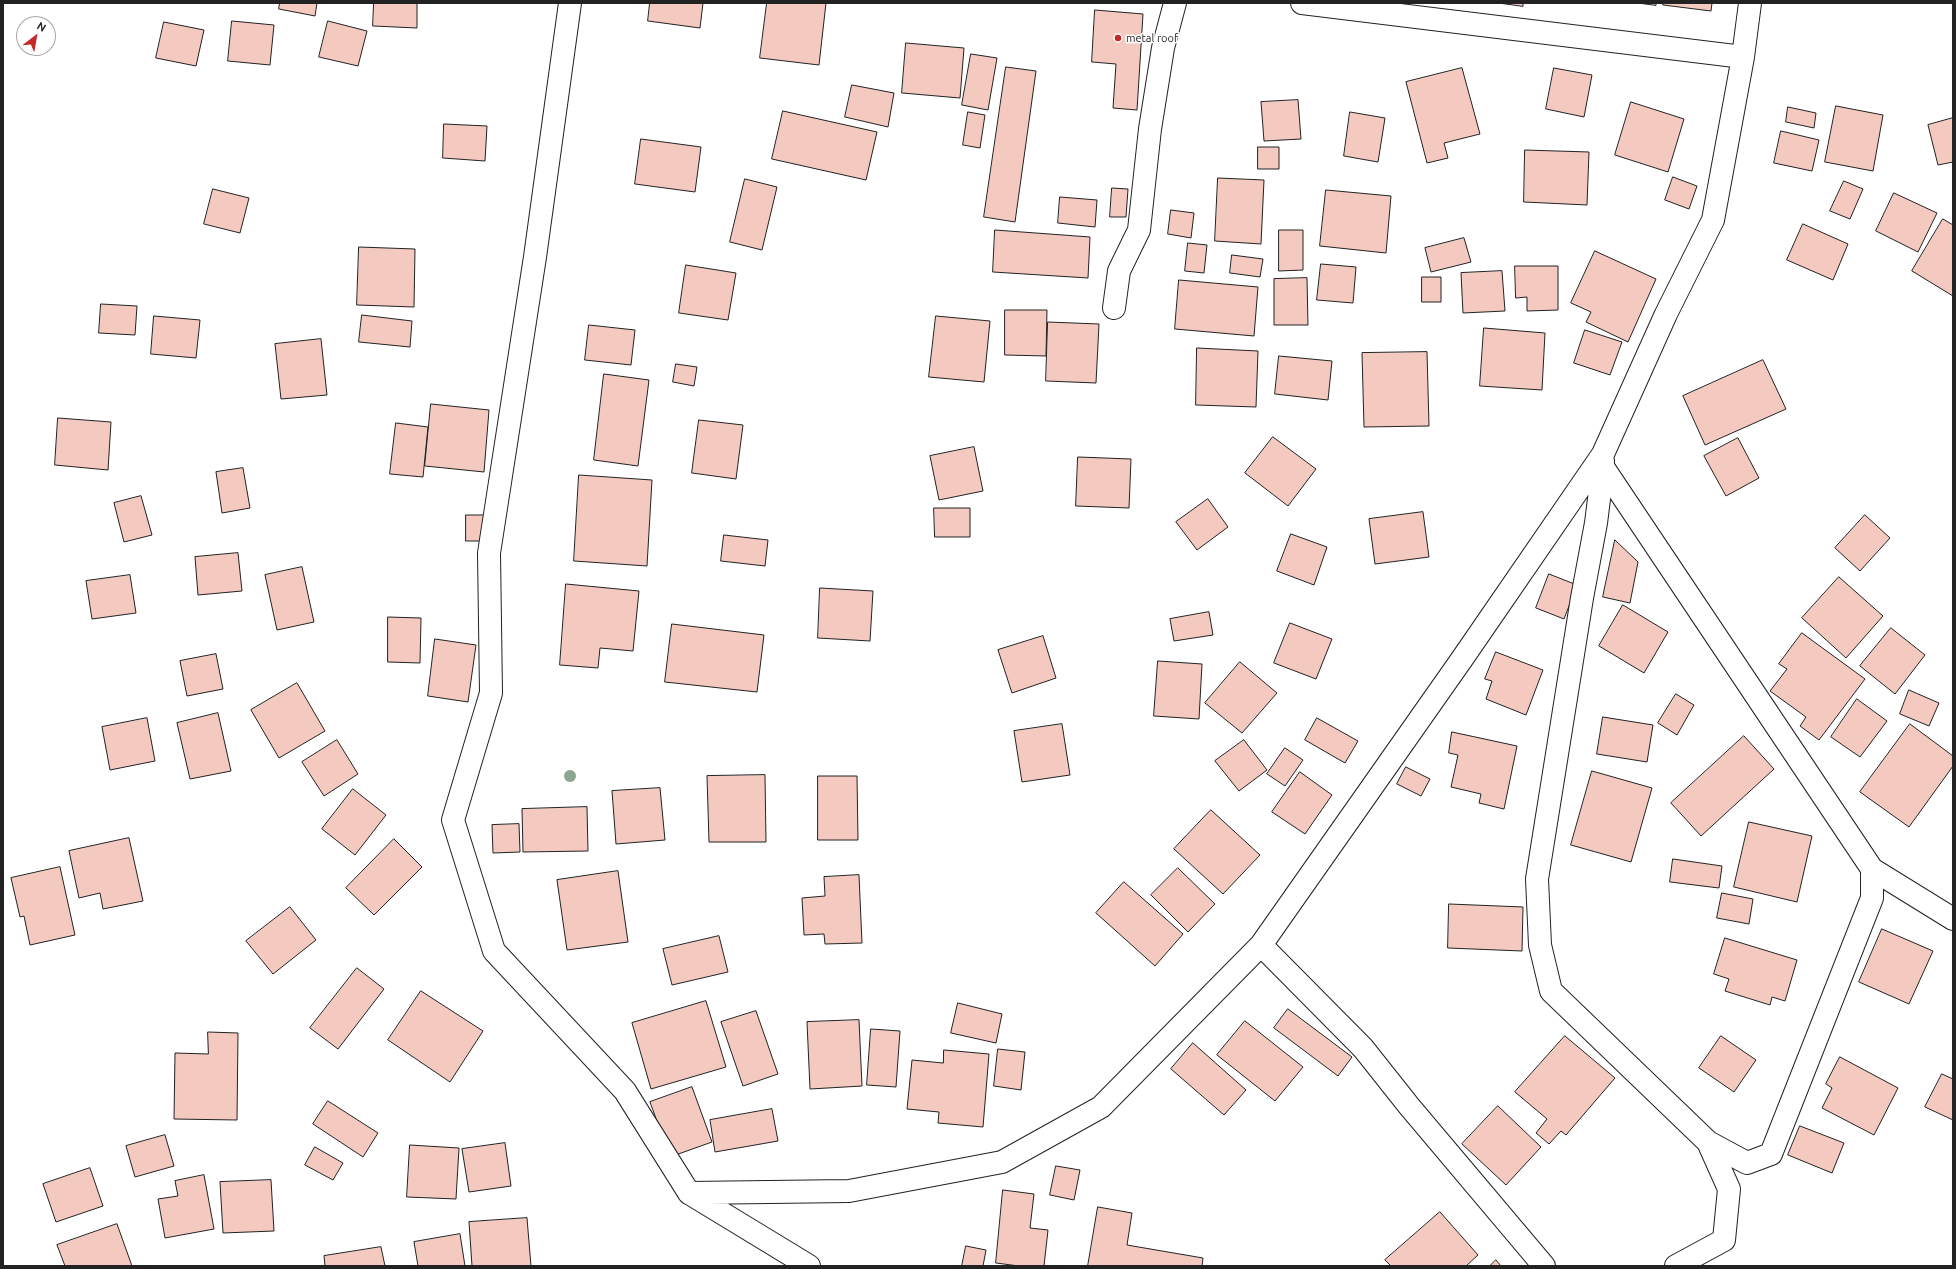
<!DOCTYPE html>
<html>
<head>
<meta charset="utf-8">
<style>
  body { margin:0 }
  #map { position:relative; width:1956px; height:1269px; overflow:hidden; background:#fff; font-family:Ubuntu,sans-serif }
  canvas { display:block }
  .frame { position:absolute; inset:0; border:4px solid #222; pointer-events:none }
  .north { position:absolute; left:16px; top:16px; width:40px; height:40px; box-sizing:border-box; background:#fff; border:1px solid #a7a7a7; border-radius:50%; rotate:31deg; font-size:11px; font-weight:700; line-height:16px; text-align:center; color:#222 }
  .north::after { content:''; display:block; margin:auto; width:14px; height:18px; background:#c62828; clip-path:polygon(50% 0,100% 100%,50% 72%,0 100%) }
</style>
</head>
<body>
<div id="map">
<canvas width="1956" height="1269"></canvas>
<div class="frame"></div>
<div class="north">N</div>
</div>
<script>
const ctx = document.querySelector('canvas').getContext('2d');
ctx.lineJoin = 'round';
function paint(path, color) { ctx.fillStyle = color; ctx.fill(path, 'evenodd'); }
function trace(path, color, width, dash) { ctx.strokeStyle = color; ctx.lineWidth = width; ctx.lineCap = dash ? 'butt' : 'round'; ctx.setLineDash(dash || []); ctx.stroke(path); }
function label(font, color, halo, rows, align = 'center') {
  ctx.font = font + ' Ubuntu,sans-serif'; ctx.lineWidth = 3; ctx.setLineDash([]); ctx.textBaseline = 'middle'; ctx.strokeStyle = halo; ctx.fillStyle = color; for (const [text, x, y, turn = 0] of rows) {
    ctx.save(); ctx.translate(x, y); ctx.rotate((+turn || 0) * Math.PI / 180); ctx.textAlign = isNaN(turn) ? turn : align; if (halo) ctx.strokeText(text, 0, 0); ctx.fillText(text, 0, 0); ctx.restore();
  }
}
const building = new Path2D(`
  M280,3H317L315,16L279,9Z
  M374,3H417V28L373,26Z
  M650,3H703L700,28L648,21Z
  M767,3H826L819,65L760,58Z
  M1499,3H1523V6Z
  M1638,3H1656V5Z
  M1664,3H1712L1711,11L1663,5Z
  M1095,10L1143,14L1137,110L1113,108L1116,64L1092,62Z
  M232,21L274,25L270,65L228,61Z
  M328,21L367,31L358,66L319,57Z
  M164,22L204,30L196,66L156,58Z
  M906,43L964,48L960,98L902,93Z
  M971,54L997,58L988,110L962,105Z
  M1006,67L1036,71L1015,222L984,217Z
  M1462,68L1480,134L1444,143L1448,158L1427,163L1406,82Z
  M1554,68L1592,75L1584,117L1546,109Z
  M852,85L894,93L888,127L845,117Z
  M1298,100L1301,139L1264,141L1261,102Z
  M1631,102L1684,119L1668,172L1615,155Z
  M1836,106L1883,115L1873,171L1825,162Z
  M1788,107L1816,113L1814,128L1786,122Z
  M783,111L877,132L866,180L772,159Z
  M968,112L985,115L980,148L963,145Z
  M1350,112L1385,118L1378,162L1344,156Z
  M1953,118V162L1938,165L1928,125Z
  M444,124L487,126L485,161L443,158Z
  M1781,131L1819,140L1812,171L1774,163Z
  M641,139L701,147L695,192L635,184Z
  M1258,147H1279V169H1258Z
  M1525,150L1589,152L1587,205L1524,202Z
  M1673,177L1697,186L1689,209L1665,200Z
  M1218,178L1264,180L1261,244L1215,241Z
  M745,179L777,187L762,250L730,242Z
  M1844,181L1863,189L1850,219L1830,211Z
  M1112,188L1128,189L1126,217H1110Z
  M213,189L249,198L240,233L204,224Z
  M1326,190L1391,196L1386,253L1320,246Z
  M1894,193L1937,213L1918,252L1876,231Z
  M1060,197L1097,200L1095,227L1058,223Z
  M1171,210L1194,213L1191,238L1168,234Z
  M1943,219L1953,225V296L1912,271Z
  M1803,224L1848,244L1833,280L1787,260Z
  M995,230L1090,237L1088,278L993,272Z
  M1279,230H1303V270L1279,271Z
  M1464,238L1471,262L1431,272L1425,248Z
  M1188,243L1207,245L1204,273L1185,271Z
  M359,247L415,249L414,307L357,305Z
  M1595,251L1656,279L1628,342L1586,322L1591,312L1571,303Z
  M1232,255L1263,259L1260,277L1230,273Z
  M1321,264L1356,267L1353,303L1317,300Z
  M686,265L736,273L728,320L679,313Z
  M1515,266H1558V310L1527,311V297L1516,298Z
  M1502,271L1505,311L1463,313L1461,273Z
  M1422,277H1441V302H1422Z
  M1307,278L1308,325H1274V279Z
  M1179,280L1258,287L1254,336L1175,329Z
  M101,304L137,306L135,335L99,333Z
  M1005,310H1047L1046,356L1005,355Z
  M362,315L412,321L410,347L359,342Z
  M154,316L200,320L196,358L151,354Z
  M936,316L990,321L984,382L929,377Z
  M1048,322L1099,324L1096,383L1046,381Z
  M589,325L635,330L631,365L585,360Z
  M1484,328L1545,333L1542,390L1480,386Z
  M1585,330L1622,342L1610,375L1574,363Z
  M321,339L327,395L281,399L275,344Z
  M1197,348L1258,351L1256,407L1196,405Z
  M1427,352L1429,426L1364,427L1362,353Z
  M1279,356L1332,361L1328,400L1275,394Z
  M1763,360L1786,409L1705,445L1683,396Z
  M676,364L697,367L694,386L673,382Z
  M604,374L649,380L638,466L594,460Z
  M431,404L489,410L484,472L425,466Z
  M58,418L111,422L108,470L55,465Z
  M699,420L743,425L736,479L692,473Z
  M396,423L428,427L423,477L390,474Z
  M1273,437L1316,469L1288,506L1245,473Z
  M1738,438L1759,478L1726,496L1704,456Z
  M974,447L983,491L939,500L930,456Z
  M1078,457L1131,459L1129,508L1076,506Z
  M243,468L250,508L222,513L216,472Z
  M579,475L652,480L647,566L574,561Z
  M141,496L152,535L124,542L114,503Z
  M1208,499L1228,527L1197,550L1176,522Z
  M934,508H970V537H935Z
  M1423,512L1429,557L1375,564L1369,519Z
  M466,515H485L486,541H466Z
  M1865,515L1890,538L1860,571L1835,548Z
  M1291,534L1327,547L1314,585L1277,571Z
  M724,535L768,540L765,566L721,561Z
  M1615,540L1638,562L1630,603L1603,597Z
  M238,553L242,591L198,595L195,557Z
  M302,567L314,622L277,630L265,575Z
  M1549,574L1577,585L1564,619L1536,608Z
  M130,575L136,613L92,619L86,581Z
  M1839,577L1883,616L1846,658L1802,618Z
  M566,584L639,591L633,651L600,648L598,668L560,665Z
  M820,588L873,591L870,641L818,638Z
  M1623,605L1668,632L1644,673L1599,646Z
  M1209,612L1213,635L1174,641L1170,619Z
  M388,617L421,618L420,663L388,662Z
  M1290,623L1332,639L1316,679L1274,663Z
  M672,624L764,635L757,692L665,682Z
  M1891,628L1925,655L1895,694L1860,666Z
  M1802,633L1865,679L1819,740L1800,726L1806,717L1770,691L1787,669L1779,664Z
  M1043,636L1056,678L1012,693L998,650Z
  M435,639L476,645L468,702L428,696Z
  M1496,652L1543,670L1526,715L1486,699L1492,681L1485,679Z
  M216,654L223,689L187,696L180,661Z
  M1158,661L1202,664L1199,719L1154,716Z
  M1240,662L1277,693L1242,733L1205,703Z
  M297,683L325,731L279,758L251,710Z
  M1909,690L1939,703L1929,726L1900,714Z
  M1676,694L1694,705L1677,735L1658,723Z
  M1857,699L1887,721L1860,757L1831,737Z
  M218,713L231,771L190,779L177,723Z
  M1603,717L1653,725L1647,762L1597,754Z
  M147,718L155,761L110,770L102,727Z
  M1317,718L1358,741L1345,763L1305,740Z
  M1062,724L1070,775L1022,782L1014,731Z
  M1910,724L1953,756V766L1909,827L1860,792Z
  M1452,732L1517,746L1504,809L1479,803L1481,794L1451,787L1458,755L1449,753Z
  M1744,736L1774,769L1701,836L1671,803Z
  M337,740L358,774L324,796L302,762Z
  M1244,740L1267,770L1239,791L1215,761Z
  M1285,748L1303,760L1285,786L1267,774Z
  M1406,767L1430,779L1421,796L1397,784Z
  M1592,771L1652,788L1631,862L1571,845Z
  M1300,772L1332,795L1305,834L1272,812Z
  M765,775L766,842H709L707,776Z
  M818,776H857L858,840H818Z
  M660,788L665,840L616,844L612,791Z
  M353,789L386,815L355,855L322,829Z
  M587,807L588,851L523,852L522,809Z
  M1211,810L1260,855L1223,894L1174,849Z
  M1749,822L1812,836L1797,902L1734,887Z
  M519,824L520,852L493,853L492,825Z
  M129,838L143,901L103,909L100,893L79,898L69,851Z
  M394,839L422,867L374,915L346,888Z
  M1673,859L1722,866L1719,888L1670,882Z
  M60,867L75,935L30,945L24,916L20,917L11,878Z
  M1178,868L1215,904L1188,932L1151,895Z
  M618,871L628,942L567,950L557,880Z
  M859,875L862,943L825,944L824,934L804,935L802,898L825,896L824,877Z
  M1124,882L1183,934L1155,966L1096,913Z
  M1722,893L1753,899L1749,924L1717,918Z
  M1449,904L1523,907L1522,951L1448,948Z
  M290,907L316,940L273,974L246,941Z
  M1882,929L1933,951L1909,1004L1859,982Z
  M719,936L728,972L672,985L663,949Z
  M1725,938L1797,960L1785,1001L1772,997L1770,1005L1725,991L1729,979L1714,974Z
  M357,968L384,989L338,1049L310,1028Z
  M421,991L483,1031L450,1082L388,1040Z
  M706,1001L726,1067L651,1089L632,1023Z
  M958,1003L1002,1014L996,1043L951,1033Z
  M1288,1009L1352,1057L1338,1076L1274,1028Z
  M756,1011L778,1074L743,1086L721,1022Z
  M859,1020L862,1086L810,1089L807,1022Z
  M1245,1021L1303,1067L1275,1101L1217,1055Z
  M871,1029L900,1031L896,1087L867,1085Z
  M208,1032L238,1033L237,1120L174,1119L175,1053L208,1054Z
  M1565,1036L1615,1078L1566,1135L1561,1131L1549,1144L1536,1133L1547,1119L1515,1092Z
  M1721,1036L1756,1060L1734,1092L1699,1068Z
  M1193,1043L1246,1090L1224,1115L1171,1069Z
  M998,1049L1025,1052L1021,1090L994,1086Z
  M944,1050L989,1054L983,1127L938,1123L939,1112L907,1109L912,1060L943,1063Z
  M1840,1057L1898,1088L1874,1135L1822,1108L1832,1088L1826,1084Z
  M1942,1074L1953,1079V1120L1925,1107Z
  M692,1087L712,1142L670,1157L650,1102Z
  M328,1101L378,1133L363,1157L313,1124Z
  M1498,1106L1541,1147L1506,1185L1462,1144Z
  M772,1109L778,1141L715,1152L710,1120Z
  M1800,1126L1844,1143L1832,1173L1788,1155Z
  M165,1135L174,1166L135,1177L126,1146Z
  M505,1143L511,1186L469,1192L462,1149Z
  M410,1145L459,1148L456,1199L407,1197Z
  M315,1147L343,1163L333,1180L305,1165Z
  M1056,1166L1080,1170L1074,1200L1050,1195Z
  M90,1168L103,1206L56,1222L43,1184Z
  M204,1175L214,1229L165,1238L158,1199L178,1196L175,1181Z
  M271,1180L274,1231L223,1233L220,1182Z
  M1003,1190L1034,1194L1030,1228L1048,1230L1044,1266H1019L996,1263Z
  M1098,1207L1132,1213L1127,1245L1203,1258L1202,1266H1088Z
  M1440,1212L1478,1255L1466,1266H1391L1385,1260Z
  M527,1218L531,1266H472L469,1222Z
  M117,1224L132,1266H65L57,1245Z
  M460,1234L465,1266H418L414,1242Z
  M966,1246L986,1250L983,1266H962Z
  M381,1247L385,1266H325L324,1256Z
  M1496,1260L1501,1266H1490Z`);
paint(building, '#f3c9c0');
trace(building, '#222', 1);
const street = new Path2D(`
  M570,3L535,257L489,553L491,693L453,820L494,951L625,1091L689,1193L849,1191L1002,1162L1101,1107L1261,945L1462,659L1603,454L1666,314L1713,220L1743,57L1750,3
  M1302,3L1743,57
  M1114,308L1119,271L1139,230L1150,129L1163,48L1175,3
  M1603,461V467L1872,869L1953,919
  M1603,467L1596,523L1582,598L1537,879L1540,945L1551,991L1708,1142L1729,1189L1724,1240L1676,1266
  M1261,945L1363,1048L1409,1106L1544,1266
  M1708,1142L1747,1163L1771,1154L1872,898V869
  M689,1193L809,1266`);
trace(street, '#222', 24);
trace(street, '#fff', 22);
ctx.fillStyle = '#8da692';
for (const [x, y] of [
  [570,776]
]) { ctx.beginPath(); ctx.arc(x, y, 6, 0, 2 * Math.PI); ctx.fill(); }
for (const [x, y, r, color] of [
  [1118,38,4,"#c62828"]
]) { const dot = new Path2D(); dot.arc(x, y, r, 0, 2 * Math.PI); ctx.fillStyle = color; ctx.fill(dot); trace(dot, '#fff', 1.5); }
label('11px', '#222', '#fff', [
  ["metal roof",1126,38]
], 'left');
</script>
</body>
</html>
